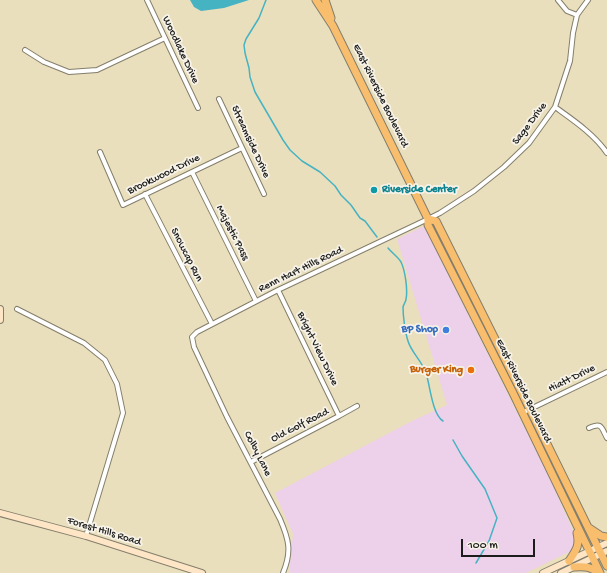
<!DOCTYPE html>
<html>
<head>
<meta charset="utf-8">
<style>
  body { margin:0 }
  #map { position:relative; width:607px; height:573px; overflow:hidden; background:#eadfbc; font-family:"Gochi Hand",sans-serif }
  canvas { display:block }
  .scale { position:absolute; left:461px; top:539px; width:74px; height:18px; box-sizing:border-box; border:2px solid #1c1c1c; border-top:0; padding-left:5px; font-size:12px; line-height:14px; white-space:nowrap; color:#1c1c1c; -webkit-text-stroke:3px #f7f3e8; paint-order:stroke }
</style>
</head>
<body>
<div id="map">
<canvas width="607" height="573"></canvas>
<div class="scale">100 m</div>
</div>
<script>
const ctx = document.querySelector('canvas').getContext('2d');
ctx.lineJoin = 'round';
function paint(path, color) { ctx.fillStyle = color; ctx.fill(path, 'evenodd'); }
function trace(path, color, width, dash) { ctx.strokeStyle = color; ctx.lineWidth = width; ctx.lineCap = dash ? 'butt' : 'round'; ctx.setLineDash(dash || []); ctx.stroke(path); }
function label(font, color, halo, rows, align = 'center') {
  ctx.font = font + ' "Gochi Hand",sans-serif'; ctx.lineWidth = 3.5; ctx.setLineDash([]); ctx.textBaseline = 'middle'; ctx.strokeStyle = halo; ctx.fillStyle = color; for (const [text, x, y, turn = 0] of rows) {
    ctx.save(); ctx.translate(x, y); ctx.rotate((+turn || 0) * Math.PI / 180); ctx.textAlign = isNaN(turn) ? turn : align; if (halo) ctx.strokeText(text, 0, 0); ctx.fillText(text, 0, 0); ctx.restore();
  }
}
paint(new Path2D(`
  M424,226L555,489L564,511L574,533L576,543L573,550L567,553L526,573H289L293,534L275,493L412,421L447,405L397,239Z`), '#edd0e9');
paint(new Path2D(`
  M190,0H249L224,8L201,11L194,7Z`), '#46b3c3');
trace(new Path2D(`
  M266,0L259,18L246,39L244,45L245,53L249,68L250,77L255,92L283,140L290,150L302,161L320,172L335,186L341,195L351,205L360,218L365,221L377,237
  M388,248C392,253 398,257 401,262C405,270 408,290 406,299C406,302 404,303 403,307C403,316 405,332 408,341C411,352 422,361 426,373C430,385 432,414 443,421
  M453,440L462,456L485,489L497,518L489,541L476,563`), '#46b3c3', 1.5);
const street = new Path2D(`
  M147,0L198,108
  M558,0L567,11L577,15
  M25,50L44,62L69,72L97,70L165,38
  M219,99L264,194
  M555,107C573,120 594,134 607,153
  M100,152L123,205L242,148
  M192,172L256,301
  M145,194L212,324
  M278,290L339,416
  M17,309L84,343L105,360L117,384L123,413L86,536
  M522,413L607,372
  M589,428C602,422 601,427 607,438
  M251,462L339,416L357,406
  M283,573C292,551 289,540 280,519L227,417L194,347L192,337L197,332L278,290L428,219L440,213L474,191L504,167L529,143L555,107L570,61L573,33L577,15L588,0`);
const secondary = new Path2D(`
  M0,309V320
  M0,513L86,536L202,573
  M543,573L607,543
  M561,573L607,551`);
const primary = new Path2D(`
  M316,0L333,26L428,219V225L513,393L600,573
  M325,0L331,18
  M428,219L436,221L520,389L607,566
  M589,528L601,536L607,537
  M569,561C576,550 580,546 577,533
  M574,567C587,566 589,567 600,573`);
trace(street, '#837e6c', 6);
trace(secondary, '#837e6c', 8);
trace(primary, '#837e6c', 9);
trace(street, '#fff', 4);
trace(secondary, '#fde5c5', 6);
trace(primary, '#f9be6d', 7);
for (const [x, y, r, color] of [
  [374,190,4,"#0f9aa8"],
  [446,330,4,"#3f7fe0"],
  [471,370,4,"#e8710a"]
]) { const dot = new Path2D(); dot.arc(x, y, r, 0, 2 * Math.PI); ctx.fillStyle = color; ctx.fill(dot); trace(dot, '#f7f3e8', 1.5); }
label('11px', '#1c1c1c', '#f7f3e8', [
  ["Woodlake Drive",180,50,65],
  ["East Riverside Boulevard",380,96,64],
  ["Sage Drive",530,124,-53],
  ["Streamside Drive",250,142,65],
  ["Brookwood Drive",164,175,-26],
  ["Majestic Pass",232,233,63],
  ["Snowcap Run",186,255,63],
  ["Renn Hart Hills Road",301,270,-26],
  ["Bright View Drive",317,349,64],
  ["Hiatt Drive",572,379,-26],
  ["East Riverside Boulevard",523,391,64],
  ["Old Golf Road",300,426,-27],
  ["Colby Lane",257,454,63],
  ["Forest Hills Road",104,532,17]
]);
label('bold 11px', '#0d838f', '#f7f3e8', [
  ["Riverside Center",382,190]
], 'left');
label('bold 11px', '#366cbe', '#f7f3e8', [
  ["BP Shop",438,330]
], 'right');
label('bold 11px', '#c56008', '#f7f3e8', [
  ["Burger King",463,370]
], 'right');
</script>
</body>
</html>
